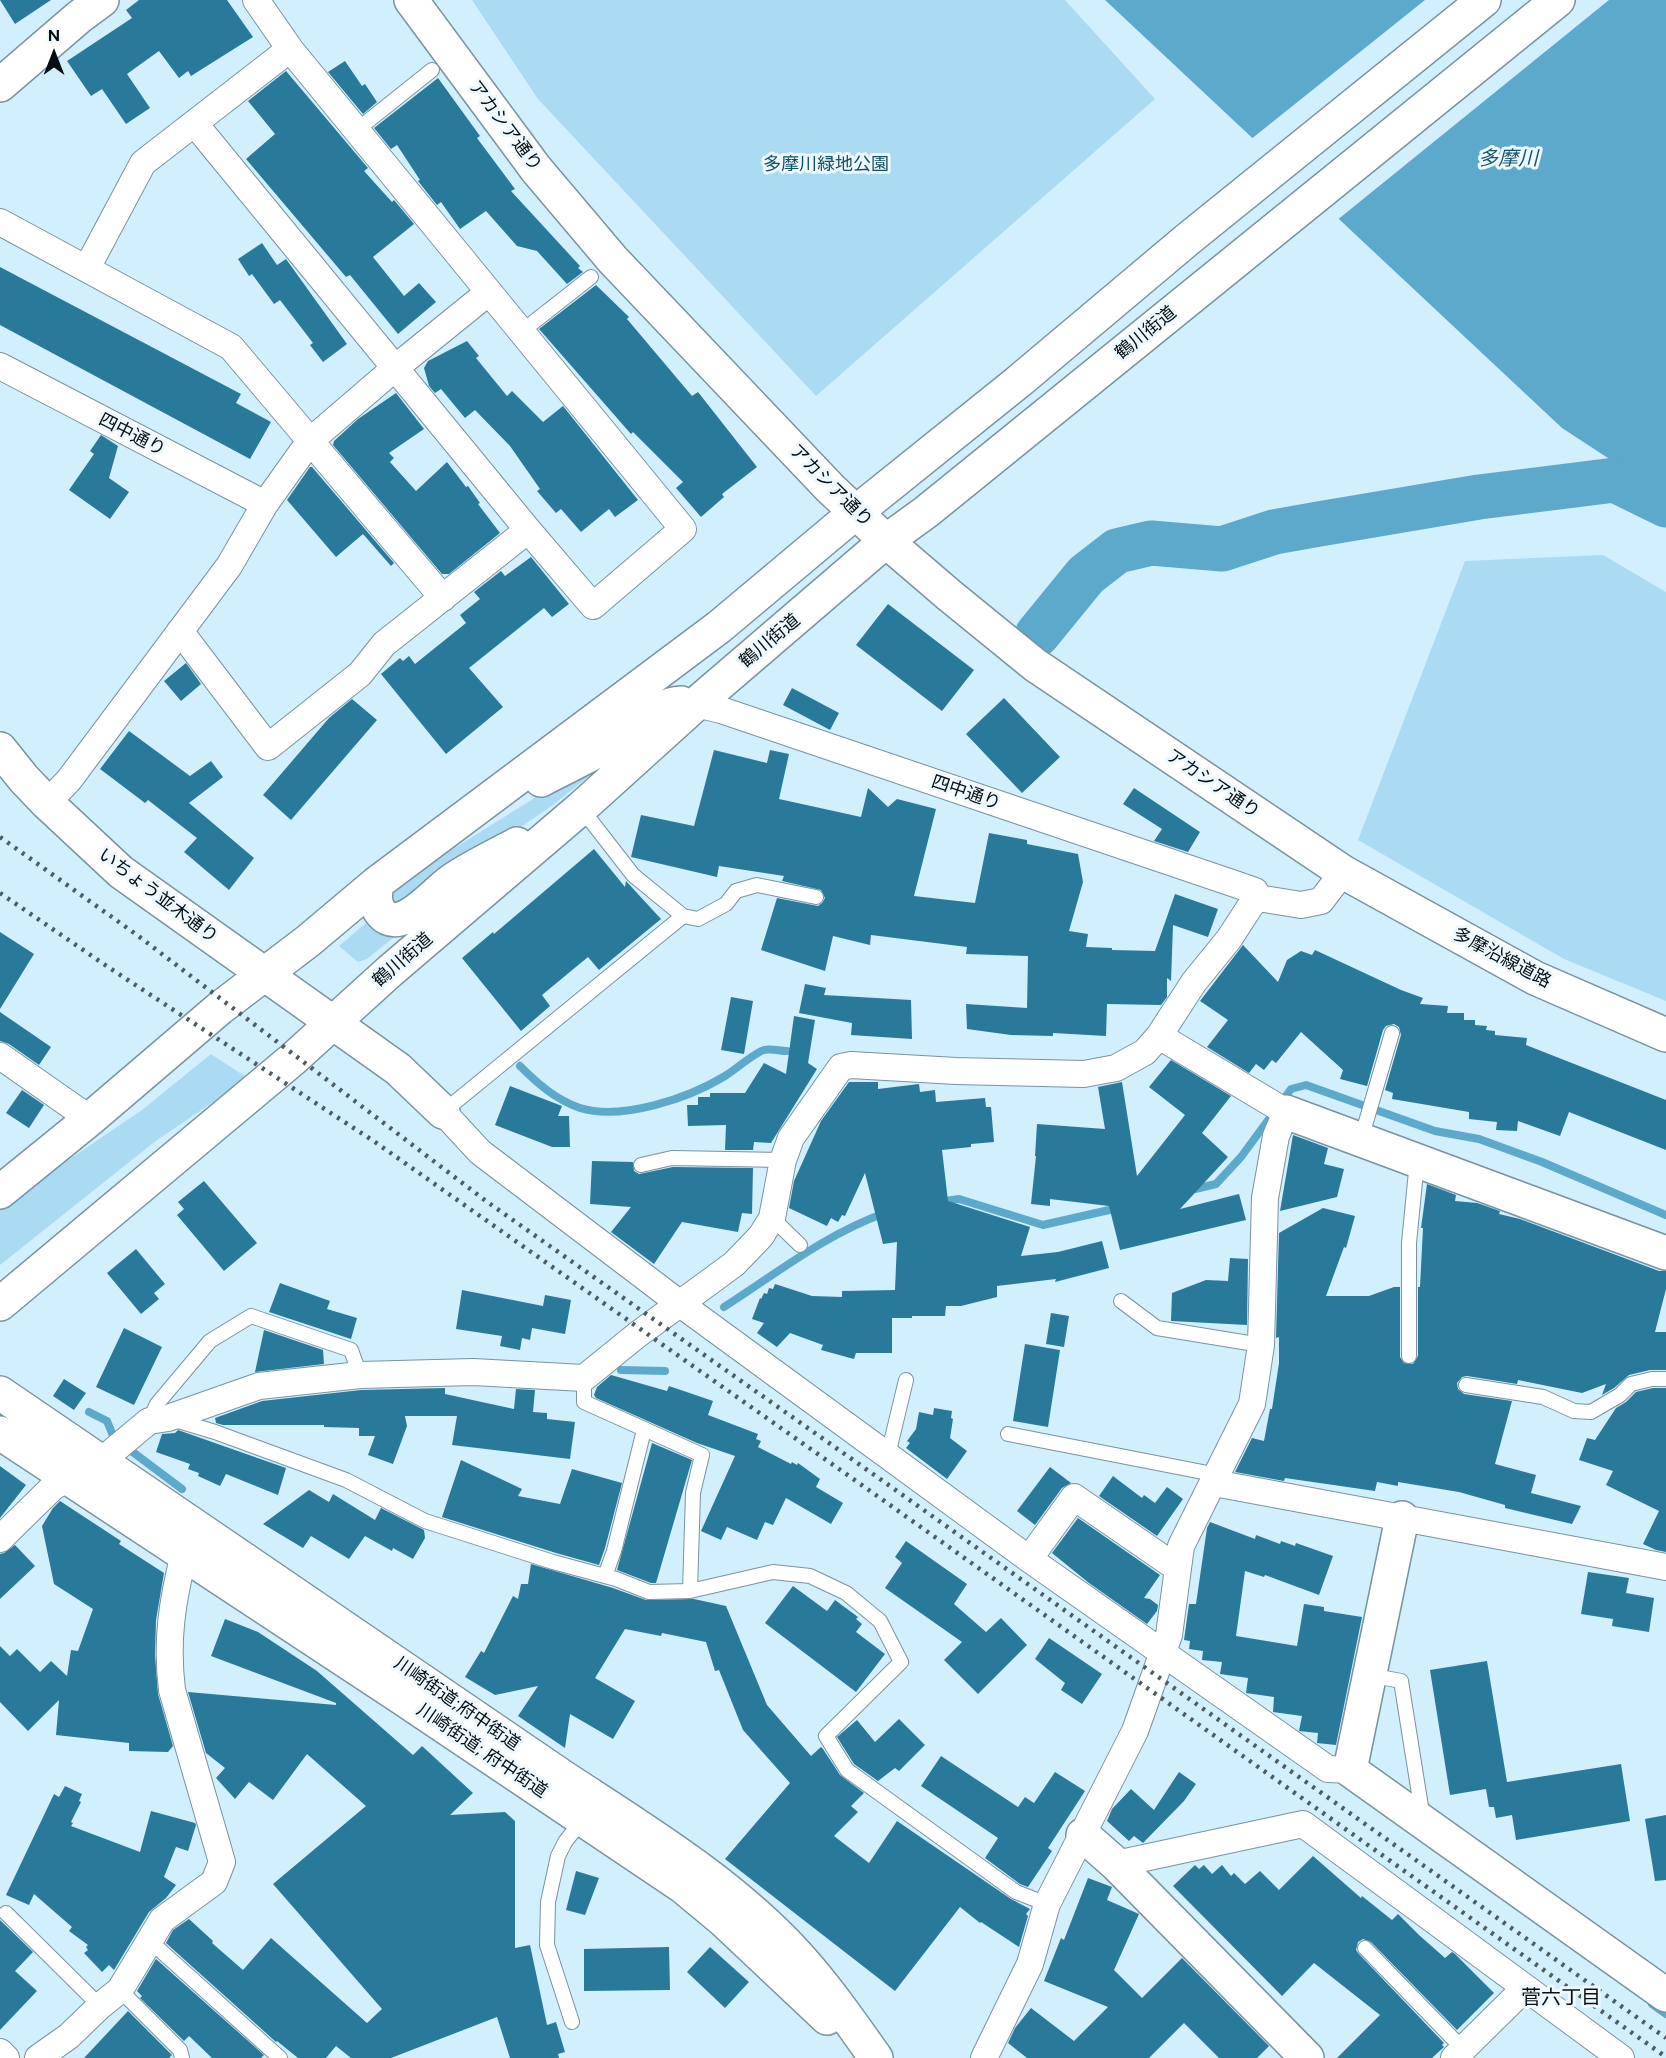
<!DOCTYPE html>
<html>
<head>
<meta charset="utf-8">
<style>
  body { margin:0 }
  #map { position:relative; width:1666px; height:2058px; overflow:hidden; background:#d2effd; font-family:Figtree,sans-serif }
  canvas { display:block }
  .north { position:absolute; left:24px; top:24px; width:60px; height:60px; -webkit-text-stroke:4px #eef9ff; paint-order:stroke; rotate:0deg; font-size:16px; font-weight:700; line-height:24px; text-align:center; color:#050e13 }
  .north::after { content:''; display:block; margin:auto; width:21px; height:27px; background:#050e13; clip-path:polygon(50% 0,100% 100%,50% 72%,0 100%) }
</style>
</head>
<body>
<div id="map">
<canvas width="1666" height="2058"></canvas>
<div class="north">N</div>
</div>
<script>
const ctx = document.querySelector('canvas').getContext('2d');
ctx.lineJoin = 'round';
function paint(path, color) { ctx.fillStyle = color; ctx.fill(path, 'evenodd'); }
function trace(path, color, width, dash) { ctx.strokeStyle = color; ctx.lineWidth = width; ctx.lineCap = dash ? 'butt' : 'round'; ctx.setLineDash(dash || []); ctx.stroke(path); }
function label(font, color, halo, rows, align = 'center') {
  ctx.font = font + ' Figtree,"Noto Sans JP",sans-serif'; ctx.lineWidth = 6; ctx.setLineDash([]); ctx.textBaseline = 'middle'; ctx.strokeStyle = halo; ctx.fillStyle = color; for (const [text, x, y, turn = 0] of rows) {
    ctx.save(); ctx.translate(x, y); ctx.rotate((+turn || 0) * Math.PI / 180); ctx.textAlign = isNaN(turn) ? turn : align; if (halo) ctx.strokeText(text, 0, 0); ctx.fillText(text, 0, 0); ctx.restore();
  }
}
paint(new Path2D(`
  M472,0H1065L1155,99L816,396L538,99Z
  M1603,555L1666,592V1001L1564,959L1358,840L1465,561Z
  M625,747L553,805L480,855L405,911L385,895C417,871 451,850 485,829C531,800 577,771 625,747Z
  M373,917L399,933L367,959L358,962L339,946Z
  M211,1054L246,1077L215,1101L157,1140L0,1265V1209L24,1190L142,1110Z`), '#abdbf3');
paint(new Path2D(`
  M1105,0H1666V496L1562,428Z`), '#5ca9cc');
paint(new Path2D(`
  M1425,0H1609L1336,221L1250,140Z`), '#d2effd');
trace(new Path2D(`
  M520,1066C537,1083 556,1100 580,1108C622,1121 689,1098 725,1076C735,1070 754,1053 764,1050C770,1048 780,1051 787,1051
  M1191,1190L1216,1184L1241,1157L1291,1089L1306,1085L1435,1131L1479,1139L1542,1162L1666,1215
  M938,1202L959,1199L1043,1225L1118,1208
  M724,1307C777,1273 826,1234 885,1213
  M621,1370L665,1371
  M89,1412L107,1421L114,1438L182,1489
  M1652,2004L1666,2014`), '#5ca9cc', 8);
trace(new Path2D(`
  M1037,635L1086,575L1117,551L1151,543L1222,549L1274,532L1319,524L1479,497L1615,480L1666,505`), '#5ca9cc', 45);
paint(new Path2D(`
  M0,0H51L15,24Z
  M139,0H227L253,37L191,76L188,71L179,78L159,51L127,74L150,108L126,124L102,89L91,96L67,61L132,18L126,10Z
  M345,61L362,86L365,84L377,102L363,114L328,72Z
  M286,71L368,168L364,171L392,202L394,200L414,224L373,257L404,296L419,283L436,302L398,334L350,275L346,277L246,159L275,134L248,101Z
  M438,78L480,136L477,138L515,189L511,191L580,266L578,268L583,272L567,284L537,251L517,246L486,211L460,229L441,202L437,205L418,181L420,180L397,145L391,149L374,128Z
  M262,243L277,265L286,259L347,344L323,362L310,345L313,343L280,300L274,304L252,274L249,276L238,259Z
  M0,267L241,394L236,403L271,422L250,459L0,325Z
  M596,285L629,317L627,319L692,396L698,392L757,467L722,494L724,497L701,517L676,488L683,482L633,432L631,434L539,329Z
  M467,341L479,356L476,358L507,396L512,391L543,422L563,406L638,500L615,517L609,509L581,532L561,509L556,513L537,491L540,489L510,446L475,410L465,418L441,389L435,393L429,386L424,368L428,361Z
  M396,393L424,429L389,453L394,458L390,462L416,491L447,462L466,487L468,486L480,503L478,504L500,533L449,574H442L333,445L334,441L358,419Z
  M101,435L118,446L109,478L129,492L110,519L69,490L94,454L90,451Z
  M310,467H312L394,563L391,566L363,534L336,557L287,500Z
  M531,557L569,604L552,617L544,608L469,668L503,707L446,754L381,674L400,658L403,661L409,656L415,664L466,623L460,615L480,599L474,592L501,571L505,576Z
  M888,604L974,670L942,711L856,645Z
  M186,663L201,684L181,701L164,681Z
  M792,688L839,713L830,730L783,705Z
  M1004,698L1060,757L1022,793L966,734Z
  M352,699L377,720L291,820L263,795L329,718Z
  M129,731L190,776L211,761L223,777L189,803L254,858L229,890L184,852L197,838L148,800L145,803L100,769Z
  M714,750L767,763L770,750L789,754L779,799L861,817L868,788L888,807L897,799L936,809L914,896L975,903L989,833L1027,840V844L1078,854L1083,882L1069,931L1088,934L1086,947L1112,948V950L1155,951L1175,894L1218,909L1208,937L1173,925L1171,981L1167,978V997L1161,1005L1107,1004L1106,1036L1053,1033V1036L1011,1035L967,1029L966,1004L1027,1008L1028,956L966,954L967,947L871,935L870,945L833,936L825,971L761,950L777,898L818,906L822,903L825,898L821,890L782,881L784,876L719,866L717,877L631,857L641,815L694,826Z
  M1134,788L1200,832L1188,852L1154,841L1162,829L1123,804Z
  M594,849L625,887L626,881L661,919L599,970L588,957L542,995L550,1006L521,1031L462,958L493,932L494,934Z
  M0,932L34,954L0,1009Z
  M1243,945L1278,982L1287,960L1301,951L1312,955L1315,950L1401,990L1423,998L1420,1004L1448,1006L1447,1013H1464V1020H1475V1025L1487,1026L1486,1030L1495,1031V1035L1527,1038L1526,1045L1666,1100V1150L1569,1112L1560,1136L1518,1121L1517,1131L1496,1130L1497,1122L1469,1119V1112L1392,1099L1393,1093L1385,1090L1401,1035L1399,1027L1394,1024L1386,1026L1383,1030L1367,1086L1340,1079L1343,1070L1301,1032L1276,1063L1272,1060L1264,1070L1256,1064L1249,1073L1207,1047L1228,1020L1200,1001Z
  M805,984L826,988L824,995L911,1000L912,1039L851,1035L852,1023L799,1013Z
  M731,997L753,1001L744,1054L721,1050Z
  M0,1012L51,1047L39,1065L9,1044L0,1041Z
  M794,1016L815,1020L808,1063L817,1069L771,1143L754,1142L753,1150H725L726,1125L688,1126L687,1105H698V1097H710V1093H745L764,1063L786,1074Z
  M1171,1060L1231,1096L1202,1133L1228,1157L1180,1209L1239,1194L1246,1220L1120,1250L1109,1206L1050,1199V1206L1031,1204L1036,1156H1035L1037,1124L1105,1129L1098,1087L1122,1082L1137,1176L1185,1115L1149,1087Z
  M849,1082H878V1089L919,1084L920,1092L935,1090L936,1102L985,1098L986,1107H991L994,1142L971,1144V1147L942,1150L948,1201L1030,1227L1021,1256L1058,1252L1102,1241L1109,1268L1055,1282L1056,1279L997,1286V1297L961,1306H946L945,1316H912V1318H892V1353H856L854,1359L821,1350L823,1345L790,1333L777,1347L757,1333L764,1323L752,1319L760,1298L761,1299L764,1293L767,1294L769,1288L773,1289L775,1284L812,1296L842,1297V1291L895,1290L897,1242L883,1244L865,1173L845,1216L842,1215L838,1222L831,1218L827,1226L789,1208L794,1181L821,1121Z
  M510,1086L562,1106L558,1116H569L570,1147H552L495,1125Z
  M22,1090L44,1105L29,1128L6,1113Z
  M1293,1135L1328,1148L1324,1164L1344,1169L1337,1197L1280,1211Z
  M592,1161L633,1162L634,1171L639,1174L673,1167L753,1168L752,1214L742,1213L738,1232L682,1222L654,1264L611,1232L631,1207L590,1204Z
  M204,1181L257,1243L224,1271L177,1215L184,1209L178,1202Z
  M1427,1184L1456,1195L1455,1201L1477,1203L1500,1211L1499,1214L1520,1219L1659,1271H1666V1289L1655,1332H1666V1370H1650L1629,1375L1614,1388L1602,1395L1606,1384L1582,1393L1518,1380L1517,1384L1467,1376L1462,1377L1457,1383L1458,1389L1464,1394L1512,1401L1495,1464L1536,1475L1531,1493L1581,1506L1572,1524L1505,1508V1505L1459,1492L1398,1482V1486L1377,1482L1375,1491L1285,1478L1284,1481L1235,1472L1252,1438L1264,1441L1270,1409H1272L1279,1363V1337L1276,1338L1279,1233L1323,1208L1355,1216L1346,1248L1344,1247L1326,1296H1369L1394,1287H1400V1357L1404,1363L1413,1364L1418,1356V1287H1420L1423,1228H1421Z
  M136,1249L165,1284L154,1293L159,1299L141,1314L107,1273Z
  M1230,1258L1248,1259L1247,1325L1171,1321L1172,1293L1206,1280L1228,1281Z
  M280,1283L330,1301L327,1309L357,1318L351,1339L269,1312Z
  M462,1290L543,1306L545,1295L571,1300L565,1334L532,1328L530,1340L522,1338L520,1350L500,1346L502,1336L456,1329Z
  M1051,1313L1069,1316L1064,1347L1046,1344Z
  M124,1328L162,1347L134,1405L96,1387Z
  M264,1330L323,1350L324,1364L255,1372Z
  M1025,1344L1060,1350L1048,1427L1013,1421Z
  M611,1375L667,1391L669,1386L713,1401L708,1415L758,1434L756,1439L761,1441L758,1447L791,1464L792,1462L797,1465L798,1463L820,1479L816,1487L843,1503L831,1524L786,1498L773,1525L765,1522L757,1540L727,1527L721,1540L701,1531L735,1456L697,1443L596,1398L594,1395L597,1387Z
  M64,1379L86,1393L74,1410L53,1396Z
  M445,1388V1394L514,1409L516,1389L535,1390L533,1412L547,1413V1419L575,1422L570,1459L452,1445L457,1416H405L407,1426L393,1464L368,1455L375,1436H359V1428L324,1427V1425H223L216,1423L215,1418L262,1401L361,1390Z
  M1653,1388H1666V1552L1656,1550L1643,1544L1659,1511L1606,1485L1613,1471L1579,1460L1587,1438L1595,1440L1616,1408L1626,1402L1636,1392Z
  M934,1408L952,1411L951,1418L953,1419L950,1438L967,1451L947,1479L906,1448L910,1443L907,1441L916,1429L919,1412L933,1415Z
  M178,1430L286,1468L278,1495L226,1474L220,1486L198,1476L199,1473L188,1469L190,1464L156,1452L162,1434L175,1433Z
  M652,1443L692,1460L656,1583H651L617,1570Z
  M461,1460L522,1489L518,1496L560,1504L572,1469L622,1483L605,1548L599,1565L556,1553L442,1517Z
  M0,1466L26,1485L0,1518Z
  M1050,1467L1071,1483L1062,1488L1035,1525L1017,1511Z
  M1113,1476L1142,1498L1144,1495L1155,1503L1167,1487L1183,1499L1157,1536L1099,1496Z
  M309,1490L329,1502L333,1494L375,1520L381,1508L424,1530L425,1538L413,1559L393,1548L392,1551L365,1536L349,1559L311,1536L303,1548L263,1524Z
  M60,1501L121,1541L119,1544L164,1573L156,1620L155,1655L158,1694L173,1746L168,1752L129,1751V1743L56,1735L59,1700L28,1731L0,1702V1646L10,1656L17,1649L40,1672L51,1661L67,1676L71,1650L78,1651L93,1609L54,1584L42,1526L53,1508Z
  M1078,1518L1160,1575L1144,1598L1150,1599L1158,1605L1157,1611L1147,1624L1089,1583L1052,1553Z
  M1210,1522L1255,1539L1256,1535L1280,1544L1281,1541L1295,1546L1296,1543L1333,1556L1319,1595L1265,1575L1264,1577L1245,1571L1236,1636L1297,1646L1304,1604L1324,1607V1611L1362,1617L1336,1745L1317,1743L1318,1733L1299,1731L1302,1716L1273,1712L1274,1697L1246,1693L1248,1678L1220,1674L1222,1662L1202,1660L1203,1651L1189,1649L1190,1641L1184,1640L1189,1604H1196L1207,1528Z
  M906,1541L967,1584L954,1604L986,1632L1001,1618L1027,1645L978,1694L944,1660L962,1642L885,1588L902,1563L895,1557Z
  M15,1545L35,1566L0,1599V1554L4,1553Z
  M531,1564L613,1588L646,1600L694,1599L726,1606L767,1705L811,1756L821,1747L823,1749L840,1775L864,1793L851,1806L858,1812L834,1836L869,1863L897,1821L1011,1899L1030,1909L1026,1914L1028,1916L1019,1947L981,1922L980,1923L960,1907L895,1991L725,1859L790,1783L743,1730L719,1670L715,1671L706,1642L662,1633L661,1636L625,1629L595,1678L635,1701L613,1739L570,1714L565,1748L518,1716L538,1686L495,1695L465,1677L481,1651L484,1653L513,1596L518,1599L521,1584H528Z
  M1588,1572L1629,1578L1626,1593L1654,1598L1649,1632L1612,1626L1613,1619L1581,1614Z
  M793,1586L827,1611L835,1600L858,1617L856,1619L862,1624L856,1632L885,1654L856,1692L765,1623Z
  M225,1619L258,1632L317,1671L413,1755L422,1746L473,1793L450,1815L505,1812L515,1821V1948L530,1945L547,2025L556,2022L565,2052L558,2054L559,2058H510L497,2017L391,2058H351L336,2046L326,2058H298L277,2041L276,2042L166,1943L173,1930L189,1919L213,1941L212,1943L243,1970L271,1938L367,2023L382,2009L273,1884L366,1806L307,1754L273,1800L249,1782L235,1799L216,1778L225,1768L206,1753L188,1692L336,1705V1703L211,1656Z
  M1049,1638L1102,1674L1082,1704L1061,1690L1065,1683L1035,1659Z
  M1487,1661L1507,1782L1621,1764L1630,1821L1516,1840L1512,1815L1496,1818L1494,1807H1489L1486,1789L1450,1795L1430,1670Z
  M899,1719L925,1745L899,1771L895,1768L878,1781L854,1764L837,1737L857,1720L875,1742Z
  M941,1756L1018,1807L1025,1797L1034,1803L1055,1772L1085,1791L1048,1848L1052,1851L1028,1887L1020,1884L985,1858L998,1838L921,1786Z
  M1179,1772L1196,1784L1184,1801L1143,1843L1134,1836L1129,1841L1107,1821L1112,1809L1131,1789L1154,1810Z
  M65,1786L82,1794L79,1801L81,1802L71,1822L73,1823L71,1826L140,1852L151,1811L195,1823L196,1825L188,1851L176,1847L164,1877L176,1885L166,1898L149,1912L114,1970L109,1965L102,1972L84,1953L88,1950L86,1947L88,1945L69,1931L72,1927L34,1894L29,1905L6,1895L54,1794L59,1797Z
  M1666,1815V1880L1655,1881L1645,1819Z
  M1313,1856L1361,1898L1362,1896L1392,1920L1398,1914L1419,1935L1445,1958L1452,1952L1455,1954L1494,1993L1457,2030L1371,1942L1363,1939L1358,1942L1356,1950L1359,1954L1444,2043L1442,2045L1444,2047L1432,2058H1337L1380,2015L1314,1963L1282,1996L1173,1886L1195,1865L1199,1869L1204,1865L1212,1874L1222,1865L1231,1876L1234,1873L1245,1884L1260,1871L1279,1890Z
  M576,1871L599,1878L585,1915L566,1910Z
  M1088,1878L1112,1887L1107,1900L1139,1914L1114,1970L1142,1998L1182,1958L1269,2046L1257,2058H1219L1184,2023L1149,2058H1027L1008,2043L1015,2028L1031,2008L1074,2041L1108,2007L1044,1981L1061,1938L1064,1940Z
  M0,1920L33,1952L15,1971L37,1991L0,2030Z
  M669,1947L670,1990L584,1991V1949Z
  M710,1947L749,1982L725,2008L687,1972Z
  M156,1959L264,2055L261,2058H212L189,2036L184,2041L140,1998L142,1996L137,1991Z
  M128,2011L172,2055L169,2058H84Z`), '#28799a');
const service = new Path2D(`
  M358,129L432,70
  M521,332L591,277
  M683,916L698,919L726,904L736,891L757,885L816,897
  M443,1112L683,916L633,875L581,808
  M1361,1139L1392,1033
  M641,1165L672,1158L783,1160
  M772,1218L800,1245
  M1121,1301L1157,1328L1261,1345
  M1409,1356V1243L1417,1161
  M584,1378V1402L702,1455L693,1493L690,1591
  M1466,1385L1543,1397L1574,1411L1591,1412L1620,1395L1631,1384L1652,1379H1666
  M172,1419L215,1432L346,1480L425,1521L553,1562L616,1579L649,1592L690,1591L773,1572L810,1576L846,1593L880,1621L901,1662L826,1736L847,1770L1016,1892L1047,1904
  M149,1421L157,1404L210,1341L251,1316L351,1350L360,1375
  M1008,1434L1218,1475
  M888,1455L906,1380
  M605,1576L614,1551L644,1430
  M1369,1675L1401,1681L1423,1819
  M6,1913L100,2006
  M150,1941L280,2058
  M1365,1948L1463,2049
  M120,1990L180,2050L182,2058
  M572,2022L547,1945L548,1902L558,1856L565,1842L583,1819`);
const minor = new Path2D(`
  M195,124L528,530L593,606L683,529L290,49
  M0,222L231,347L443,598
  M87,268L143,163L290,49L256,0
  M0,366L265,504
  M180,631L268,747L360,674L384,644L528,530
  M696,704L721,710L1235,884L1255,891L1258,898
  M47,803L69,780L229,566L265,504L310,441L395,368L489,292
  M1258,898L1301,905L1321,901L1343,872
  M0,1056L90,1119
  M443,1112L480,1152L679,1303L1029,1559L1328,1769L1350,1770
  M101,1461L149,1421L168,1418L259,1386L360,1375L473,1372L584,1378L637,1335L734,1264L761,1236L772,1218L783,1160L791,1138L841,1067L851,1065L956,1071L1084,1074L1116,1068L1145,1052L1159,1036L1194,982L1229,939L1251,905L1258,898
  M1214,1483L1666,1567
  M0,1539L53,1487L68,1478
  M1029,1559L1074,1497L1177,1568
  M1116,1864L1303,1824L1621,2058
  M0,2052L6,2058
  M38,2058L69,2036L100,2006L120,1990L162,1920L214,1882L222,1862L172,1690C166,1641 172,1602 184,1554
  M984,2058L1030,1964L1047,1904L1135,1731L1169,1635L1181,1546L1252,1404L1261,1345L1265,1198L1276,1136L1286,1112L1159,1036
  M1454,2058L1524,1989`);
const tertiary = new Path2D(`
  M411,0L536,169L613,260L830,488L886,541L949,595L1035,665L1343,872L1535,978L1666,1035
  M0,85L79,17L102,0
  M0,749L24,779L47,803L121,872L398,1069L443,1112
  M1286,1112L1666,1253
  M1402,1518L1350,1770L1666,1995
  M1083,1835L1116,1864L1307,2058`);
const primary = new Path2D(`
  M541,780C564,768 589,756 612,743C632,732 658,703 681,703
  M377,883C375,893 374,906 382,914C401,935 435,892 451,881C471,867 495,856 517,844
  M0,1192L90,1119L220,1008L308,941L377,883L719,627L855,513L1018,382L1188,239L1484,0
  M0,1304L293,1059L390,971L581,808L696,704L886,541L926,512L1558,0
  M0,1393L563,1777C645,1831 732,1883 799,1957C827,1988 851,2023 876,2058
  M0,1433L399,1696L682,1886L723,1920L827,2018`);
trace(service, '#7993a0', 16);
trace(minor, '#7993a0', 28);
trace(tertiary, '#7993a0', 36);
trace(primary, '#7993a0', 36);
trace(service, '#fff', 14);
trace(minor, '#fff', 26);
trace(tertiary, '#fff', 33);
trace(primary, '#fff', 33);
trace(new Path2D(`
  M0,837L137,935L486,1201L873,1474L1666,2038
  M0,893L108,967L375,1142L866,1488L1666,2057`), '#4c5c64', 4.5, [3, 6]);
label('18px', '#050e13', '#eef9ff', [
  ["アカシア通り",505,126,53],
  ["鶴川街道",1146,333,-39],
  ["四中通り",132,435,27],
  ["アカシア通り",831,486,45],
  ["鶴川街道",770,641,-40],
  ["アカシア通り",1213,784,34],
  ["四中通り",966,793,19],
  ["いちょう並木通り",158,896,37],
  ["多摩沿線道路",1502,958,28],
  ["鶴川街道",403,960,-41],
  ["川崎街道;府中街道",457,1704,35],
  ["川崎街道; 府中街道",482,1751,34]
]);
label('18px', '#104f68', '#eef9ff', [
  ["多摩川緑地公園",826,165]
]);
label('italic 20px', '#17556e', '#eef9ff', [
  ["多摩川",1508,159]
]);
label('20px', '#050e13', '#eef9ff', [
  ["菅六丁目",1561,1998]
]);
</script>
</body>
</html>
